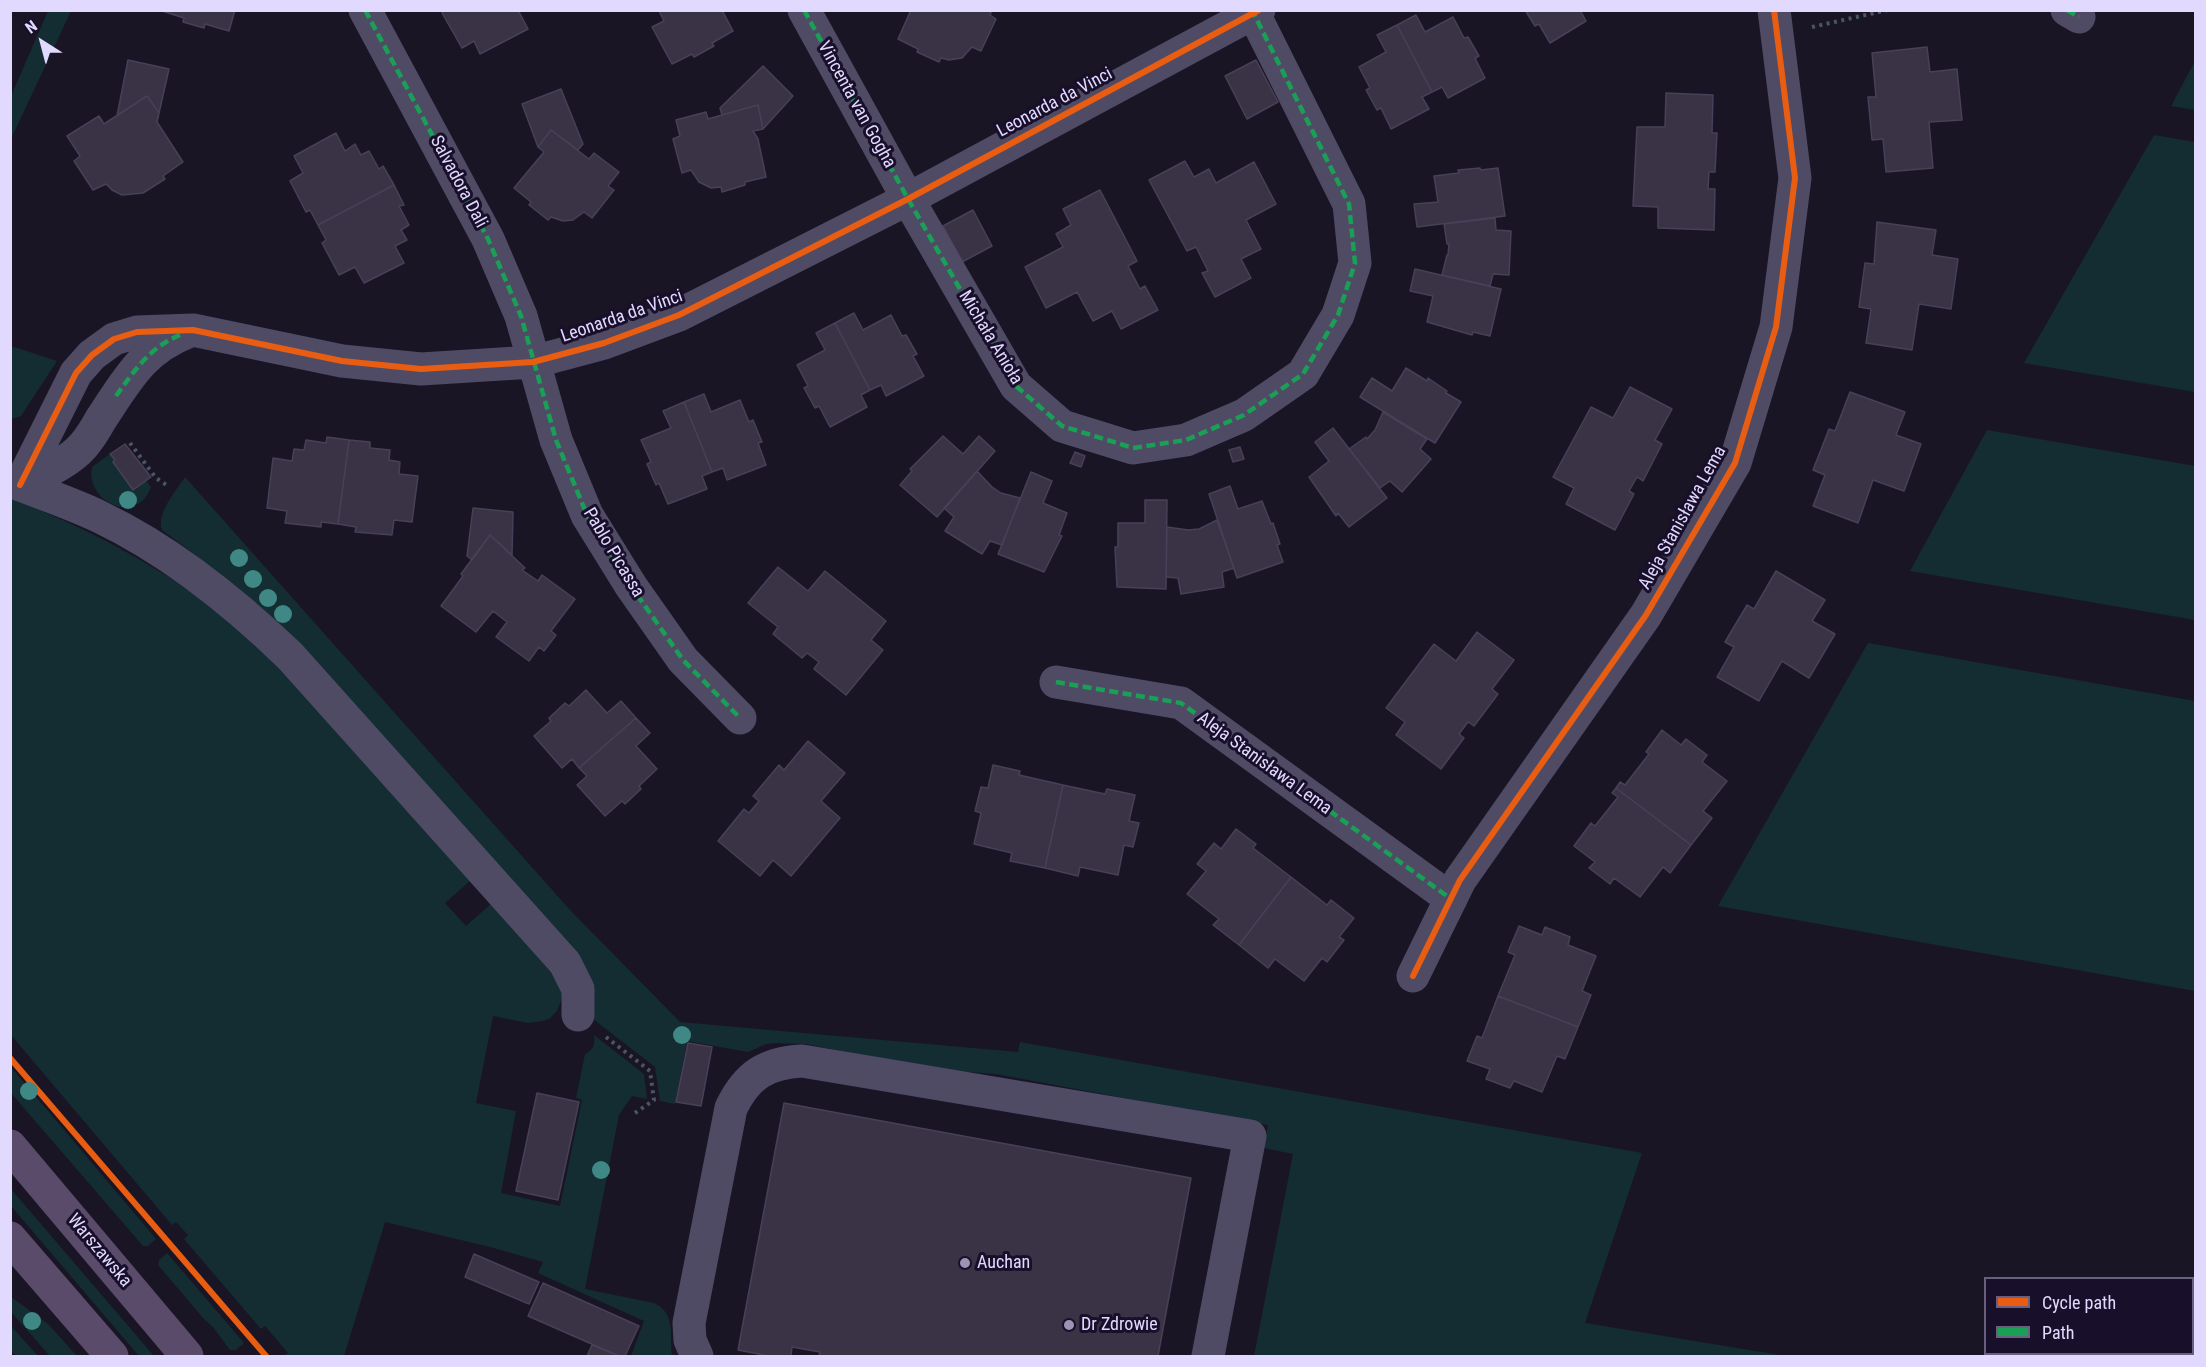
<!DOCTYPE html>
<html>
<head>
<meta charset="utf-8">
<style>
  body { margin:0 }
  #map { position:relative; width:2206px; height:1367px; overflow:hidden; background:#1a1524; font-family:"Roboto Condensed",sans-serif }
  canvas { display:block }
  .frame { position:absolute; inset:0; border:12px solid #e2d9ff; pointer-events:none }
  .legend { position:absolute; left:1984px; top:1277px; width:210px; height:78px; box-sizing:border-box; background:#180f2a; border:2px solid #69607f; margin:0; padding:8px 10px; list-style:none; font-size:18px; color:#e2d9ff }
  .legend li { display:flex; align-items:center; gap:12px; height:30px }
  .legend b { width:30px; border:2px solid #69607f }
  .north { position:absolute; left:12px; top:12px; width:60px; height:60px; -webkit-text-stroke:4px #180f2a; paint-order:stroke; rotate:324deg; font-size:16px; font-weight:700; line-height:24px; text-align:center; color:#e2d9ff }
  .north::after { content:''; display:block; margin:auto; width:21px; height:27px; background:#e2d9ff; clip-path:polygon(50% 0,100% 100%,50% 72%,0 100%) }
</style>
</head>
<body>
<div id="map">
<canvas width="2206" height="1367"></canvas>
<div class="frame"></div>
<ul class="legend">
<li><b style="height:8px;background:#e95d12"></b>Cycle path</li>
<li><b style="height:8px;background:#1a9f57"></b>Path</li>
</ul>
<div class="north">N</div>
</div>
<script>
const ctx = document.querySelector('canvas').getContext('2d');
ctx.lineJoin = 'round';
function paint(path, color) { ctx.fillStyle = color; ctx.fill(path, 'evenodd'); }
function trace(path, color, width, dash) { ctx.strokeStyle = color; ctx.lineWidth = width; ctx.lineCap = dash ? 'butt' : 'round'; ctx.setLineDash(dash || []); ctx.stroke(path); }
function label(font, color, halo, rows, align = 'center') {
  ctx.font = font + ' "Roboto Condensed",sans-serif'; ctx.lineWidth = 6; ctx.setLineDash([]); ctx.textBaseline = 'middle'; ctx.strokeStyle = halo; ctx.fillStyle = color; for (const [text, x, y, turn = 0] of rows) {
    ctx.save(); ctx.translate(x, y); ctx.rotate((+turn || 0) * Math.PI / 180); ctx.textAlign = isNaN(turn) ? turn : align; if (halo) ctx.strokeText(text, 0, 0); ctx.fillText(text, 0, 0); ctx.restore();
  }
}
paint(new Path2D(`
  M48,11H71L11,139V96Z
  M2195,61V110L2171,106Z
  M2154,135L2195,142V392L2024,363Z
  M11,346L57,361L21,416L11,419Z
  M1987,430L2195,466V620L1910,571Z
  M110,454L115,460L113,462L133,490L146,480L151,487C149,491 147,496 144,499C129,516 101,504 94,486C91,479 91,474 92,467Z
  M185,477L570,910L680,1022L1018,1052L1020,1042L1642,1153L1585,1323L1786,1356H1254L1293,1154L1264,1148L1268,1125L996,1074L939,1070L806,1044L778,1043L766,1044L748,1052L687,1041L675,1104L660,1101L655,1067L593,1019C595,998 594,980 582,963L273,618L229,580L162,530C156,513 176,491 185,477Z
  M10,498C90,529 166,569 232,623C271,654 304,693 337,730C382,780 426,830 471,880L445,903L466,926L492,903L551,970L562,992V998L557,1011L549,1019L543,1021L528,1023L493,1016L476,1103L516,1111L501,1193L560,1206L582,1100L576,1098L585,1054C594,1050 595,1044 594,1035L644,1074L647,1099L632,1096L619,1115L585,1289L654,1303C677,1314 669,1336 672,1356H631L644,1321L538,1273L543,1262L490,1247L385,1222L344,1356H284L288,1353L265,1326L261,1329L184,1239L188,1235L176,1222L172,1225L11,1035Z
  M1868,643L2195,701V991L1718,906Z
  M11,1067L156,1239L148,1246H143L11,1093Z
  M10,1189H11L154,1356H139L11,1206Z
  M167,1253L244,1343L236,1350H230L213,1327L204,1319L158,1265L159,1260Z
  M10,1296L48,1324L77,1356H50L11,1312Z
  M10,1326H11L38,1356H17L11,1351Z`), '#132d33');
const building = new Path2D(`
  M235,10L229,31L205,24L204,28L183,22L184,18L162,11Z
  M446,10H518L528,29L480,54L474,41L462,48L442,13Z
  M660,10H722L733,31L712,43L714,46L694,57L692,54L672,64L652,27L664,21L659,11Z
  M911,10H992L990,15L996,19L981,51L972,47L962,58L949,60L941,58L939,62L917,52L918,49L898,39Z
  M1525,10H1580L1586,21L1550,43L1539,24L1535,26Z
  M1416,15L1425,32L1453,17L1464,38L1468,37L1479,56L1475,58L1485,78L1448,98L1442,87L1432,92L1397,25Z
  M1397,25L1432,92L1422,97L1429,109L1391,129L1381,108L1377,110L1366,90L1370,88L1359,67L1386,52L1377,35Z
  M1927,47L1930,72L1957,69L1962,120L1929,122L1933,168L1886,172L1883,139L1872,140L1868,97H1876L1872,53Z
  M128,60L169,69L159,113L147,96L117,116Z
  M1256,60L1278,102L1247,119L1225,76Z
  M763,66L793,96L763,129L758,105L722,115L720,108Z
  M561,89L583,144L578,150L551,130L538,147L522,104Z
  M1666,93L1713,95L1712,133H1717L1715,172H1709L1708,189H1715L1714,230L1658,228V207L1633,206L1637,127H1665Z
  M147,96L159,113L157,122L183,162L163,176L165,179L143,193L122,195L112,190L106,184L93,190L74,161L80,156L67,136L99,116L104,124Z
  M758,105L763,129L753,131L758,139L766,177L745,182V185L722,192L721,187L711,188L699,182L691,170L682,173L673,139L680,136L676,120L706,112L708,119Z
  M551,130L589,159L594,153L619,172L608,186L614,190L592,218L584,212L573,220L563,221L551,217L548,220L529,205L531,202L514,188L544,152L538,147Z
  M336,133L345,151L355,144L361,155L369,151L379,169L383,166L394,185L318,225L310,210L306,212L290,181L303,173L294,156Z
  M1185,161L1194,177L1209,169L1216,183L1254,162L1276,204L1246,220L1261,249L1241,259L1251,278L1215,297L1202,273L1208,271L1196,247L1187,251L1149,180Z
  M1480,168L1481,170L1498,168L1505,216L1417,227L1414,204L1438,202L1434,176L1459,173L1458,170Z
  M394,185L404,205L399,206L409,225L401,230L407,240L395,246L404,263L364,283L355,267L339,275L322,243L326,240L318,225Z
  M1100,190L1137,261L1128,266L1140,289L1145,286L1158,310L1121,329L1112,311L1093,321L1077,292L1046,308L1025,267L1063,247L1056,234L1071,225L1063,209Z
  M973,210L992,246L962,262L943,226Z
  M1495,218L1496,230L1511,231L1509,275L1493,274L1490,286L1442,275L1447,255H1448L1449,244H1447L1444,224Z
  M1877,222L1936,230L1932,255L1958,259L1951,309L1919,304L1912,350L1866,343L1871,309L1859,307L1865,263L1874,264Z
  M1415,269L1501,289L1490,336L1473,332L1472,335L1427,322L1433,296L1410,291Z
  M854,313L863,330L891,315L902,336L906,335L917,354L913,356L924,376L886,396L881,385L870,390L835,323Z
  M835,323L870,390L861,395L867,407L830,427L819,406L815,408L804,388L808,386L797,365L825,350L816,333Z
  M1406,368L1427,381L1428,378L1447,391L1446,393L1461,402L1435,443L1360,397L1372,378L1392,391Z
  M1630,387L1672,409L1655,440L1662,444L1643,481L1637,477L1629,491L1634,494L1615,530L1566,504L1574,488L1553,477L1591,407L1613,418Z
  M1850,392L1905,412L1896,435L1921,444L1904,491L1873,480L1858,523L1813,506L1825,475L1813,470L1829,429L1835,431Z
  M704,394L711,412L740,400L749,422L753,420L762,442L758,443L766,465L727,480L723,468L712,472L684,402Z
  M684,402L712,472L702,476L707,489L668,504L659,483L656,485L647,464L651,462L641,440L671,428L663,411Z
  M1383,412L1427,439L1420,449L1431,459L1402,492L1390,481L1380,488L1349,449L1366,437L1367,439L1375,430Z
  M1333,428L1387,498L1349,527L1338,513L1336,516L1309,477L1329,461L1315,442Z
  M943,436L963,454L979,436L995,451L937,517L900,485L912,471L910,469Z
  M327,437L349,440L338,524L321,522V527L285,523L287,511L267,508L273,458L292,461L294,449L304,450L306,440L326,443Z
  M349,440L370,442V448L390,450L389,460L400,462L399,474L418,476L412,522L394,520L392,535L355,532L356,527L338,524Z
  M125,444L151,477L133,490L113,462L115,460L110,454Z
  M1240,447L1244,459L1233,462L1229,450Z
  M1075,452L1085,456L1081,467L1070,463Z
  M977,471L992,487L1001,493L1020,498L1002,545L990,541L982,554L945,531L954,517L944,508Z
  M1031,472L1052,481L1043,503L1067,513L1059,535L1062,536L1044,572L998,554Z
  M1230,486L1238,509L1262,501L1271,524L1273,523L1280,544L1277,545L1283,562L1237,578L1209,494Z
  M1145,500H1167L1166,589L1117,587L1115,547H1118V523H1145Z
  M473,508L513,512L512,555L490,535L472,560L467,556Z
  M1217,520L1234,568L1222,572L1224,587L1181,594L1178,578L1166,577L1167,527L1188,530L1199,529Z
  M490,535L525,568L522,570L538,581L542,575L575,599L551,631L556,635L544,651L539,647L529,661L496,637L507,622L493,611L476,632L441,606L463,576L461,574Z
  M778,567L808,591L825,571L886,621L871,640L883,650L846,695L814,669L819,662L807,653L802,658L773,634L778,627L748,603Z
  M1776,571L1825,600L1812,621L1835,634L1809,678L1782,661L1759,701L1717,677L1734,647L1725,642L1747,605L1754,609Z
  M1477,632L1514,660L1492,689L1498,694L1474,726L1468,722L1459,734L1464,738L1441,769L1396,735L1405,722L1386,708L1434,644L1456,661Z
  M586,690L607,713L621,701L636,718L579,768L572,759L562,768L534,736L551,721L549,718L565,703L569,706Z
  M636,718L650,733L636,746L657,769L639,786L641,789L625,804L622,801L605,816L577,785L587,776L579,768Z
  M1662,730L1681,745L1686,739L1707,755L1702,762L1727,781L1703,811L1712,818L1691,845L1616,788L1620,782L1625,785L1649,754L1646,752Z
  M808,741L845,773L821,801L840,818L791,876L773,860L760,876L718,841L744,809L749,813L759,801L753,796L779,765L784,770Z
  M993,765L1020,771L1019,775L1063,785L1045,868L1010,861L1012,853L974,844L981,813L975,811L981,787L988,788Z
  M1063,785L1105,794L1107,789L1135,795L1129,821L1139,823L1133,847L1124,845L1118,875L1080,867L1078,876L1045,868Z
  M1616,788L1691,845L1670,873L1663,867L1640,897L1614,878L1610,884L1589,868L1595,862L1574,846L1591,823L1595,826L1618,797L1612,793Z
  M1236,829L1256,844L1253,848L1291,877L1239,945L1213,925L1219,919L1187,894L1206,871L1197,864L1214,843L1221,849Z
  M1291,877L1327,905L1331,900L1354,918L1339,937L1344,940L1327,962L1322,958L1304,981L1275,959L1268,968L1239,945Z
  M1519,926L1542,935L1545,927L1570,937L1568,945L1596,956L1582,991L1591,995L1578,1027L1498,996L1515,955L1508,952Z
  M1498,996L1578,1027L1565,1059L1557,1056L1542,1092L1514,1081L1510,1088L1486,1079L1490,1069L1467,1061L1477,1036L1482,1038Z
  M688,1043L712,1047L701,1106L676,1102Z
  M537,1093L579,1102L558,1200L516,1191Z
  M784,1103L1191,1178L1158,1356H819L820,1352L792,1347L791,1356H769L738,1350Z
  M474,1254L539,1282L529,1304L465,1277Z
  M543,1283L639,1326L625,1356H619L528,1316Z
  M592,1345L619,1356H587Z`);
paint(building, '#3a3346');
trace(building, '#484058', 1.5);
trace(new Path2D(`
  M1812,27L1888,10
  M130,443L156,478L168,486
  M606,1037L650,1071L654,1100L635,1113`), '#4a5566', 4, [3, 4.5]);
trace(new Path2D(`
  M365,10L488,239L521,316L556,440L587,515L631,586L683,660L740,718
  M804,10L908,199L1016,386L1062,426L1133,448L1186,440L1244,415L1303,374L1338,315L1355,263L1349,204L1252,10
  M2067,10L2079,17
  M10,481C40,493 71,503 100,517C171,551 234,602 290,656L565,963L578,989V1015
  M20,485L76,373L92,355L114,339L137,332L193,330L342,361L421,369L533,362L604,343L679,315L908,199L1259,10
  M20,485C41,474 67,464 83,446C90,438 96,428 101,419C127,380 142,350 188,332
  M1056,682L1181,703L1451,899
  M1413,976L1460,880L1646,615L1735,463L1776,327L1795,178L1774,10
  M697,1356L690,1340L689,1323L731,1108C747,1075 766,1063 802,1061L1250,1136L1208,1356`), '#504b65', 33);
trace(new Path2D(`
  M10,1146L187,1356
  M10,1238L112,1356`), '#5a4b6a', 33);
trace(new Path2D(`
  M365,10L488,239L521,316L556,440L587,515L631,586L683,660L740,718
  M804,10L908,199L1016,386L1062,426L1133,448L1186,440L1244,415L1303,374L1338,315L1355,263L1349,204L1252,10
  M2067,10L2079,17
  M116,396C134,371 150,347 180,335
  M1056,682L1181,703L1451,899`), '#1a9f57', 4.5, [9, 4.5]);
trace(new Path2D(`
  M20,485L76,373L92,355L114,339L137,332L193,330L342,361L421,369L533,362L604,343L679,315L908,199L1259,10
  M1413,976L1460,880L1646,615L1735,463L1776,327L1795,178L1774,10
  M10,1058L266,1356`), '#e95d12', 6);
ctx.fillStyle = '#3f8886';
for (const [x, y] of [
  [128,500],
  [239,558],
  [253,579],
  [268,598],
  [283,614],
  [682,1035],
  [29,1091],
  [601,1170],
  [32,1321]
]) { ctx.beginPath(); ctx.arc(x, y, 9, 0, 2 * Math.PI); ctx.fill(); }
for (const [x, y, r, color] of [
  [965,1263,6,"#9c94b2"],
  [1069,1325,6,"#9c94b2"]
]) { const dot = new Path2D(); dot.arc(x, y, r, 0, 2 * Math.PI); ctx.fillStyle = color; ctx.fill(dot); trace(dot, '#180f2a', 2); }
label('18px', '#e2d9ff', '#180f2a', [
  ["Leonarda da Vinci",1055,103,-28],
  ["Vincenta van Gogha",856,105,61],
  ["Salvadora Dali",458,182,62],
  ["Leonarda da Vinci",622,317,-19],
  ["Michała Anioła",990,338,59],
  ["Aleja Stanisława Lema",1683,518,-61],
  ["Pablo Picassa",613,553,59],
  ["Aleja Stanisława Lema",1264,764,36],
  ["Warszawska",99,1251,50]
]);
label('18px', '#e2d9ff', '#180f2a', [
  ["Auchan",977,1263],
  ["Dr Zdrowie",1081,1325]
], 'left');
</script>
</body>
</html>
